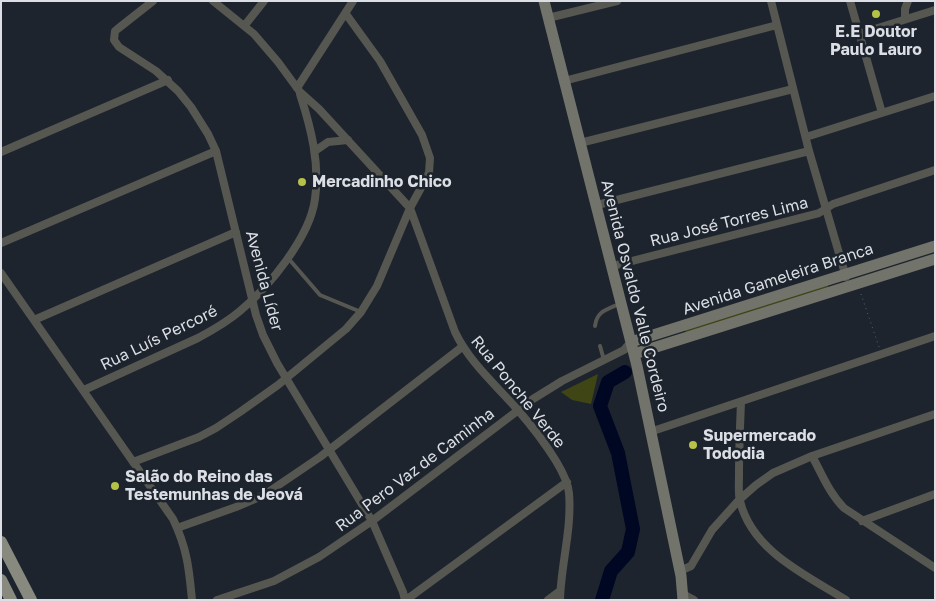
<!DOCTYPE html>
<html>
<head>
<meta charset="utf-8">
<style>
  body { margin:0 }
  #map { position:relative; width:936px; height:601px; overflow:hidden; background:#1d242d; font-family:"Golos Text",sans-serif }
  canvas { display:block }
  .frame { position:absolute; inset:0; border:2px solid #dbdfe5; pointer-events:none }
</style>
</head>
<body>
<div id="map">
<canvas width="936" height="601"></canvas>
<div class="frame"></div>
</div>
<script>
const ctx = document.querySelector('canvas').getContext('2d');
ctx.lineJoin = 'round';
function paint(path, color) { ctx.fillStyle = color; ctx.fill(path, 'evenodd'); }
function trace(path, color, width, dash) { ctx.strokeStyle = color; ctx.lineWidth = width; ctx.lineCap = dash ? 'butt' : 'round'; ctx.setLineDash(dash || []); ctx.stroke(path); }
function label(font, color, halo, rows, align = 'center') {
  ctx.font = font + ' "Golos Text",sans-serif'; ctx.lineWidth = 5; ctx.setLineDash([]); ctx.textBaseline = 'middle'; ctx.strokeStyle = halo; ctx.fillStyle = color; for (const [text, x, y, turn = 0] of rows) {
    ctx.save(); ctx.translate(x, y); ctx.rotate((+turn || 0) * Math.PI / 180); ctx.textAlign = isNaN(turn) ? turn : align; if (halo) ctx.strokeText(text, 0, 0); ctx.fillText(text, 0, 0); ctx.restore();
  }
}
paint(new Path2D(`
  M828,285V288L686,333L685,330Z
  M598,374L591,404L572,400L561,392Z`), '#404516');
trace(new Path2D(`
  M602,600L611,571L628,552L633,529L618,453L600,406L608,382L625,372`), '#000723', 14);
trace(new Path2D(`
  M861,294L879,347`), '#5c626a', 1, [1, 4]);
trace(new Path2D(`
  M288,258L320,295L361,312
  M595,326C597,311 606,310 619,304
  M600,346L604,360`), '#565751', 4);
trace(new Path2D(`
  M153,1L120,27L115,31L114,40L119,47L156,71L178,91L191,107L208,134L216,151L256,315L263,335L277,363L372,521L403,592L405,600
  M213,1L254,34L278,62L300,92L319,109L410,208L455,332C470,363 495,384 517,409C531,425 545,443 556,461C562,471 568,482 569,493C572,529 561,564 560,600
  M771,1L809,151L846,277
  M850,1L882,113
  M548,18L617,1
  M905,19V9L908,1
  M245,25L264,1
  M859,34L935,10
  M564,81L777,25
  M297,88L353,1
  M806,137L935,96
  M580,143L793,89
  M315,151L328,142L348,140
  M1,152L168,80
  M597,205L809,151
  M1,243L216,151
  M612,266L819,213L833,204L935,170
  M1,273L173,519C187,548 189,568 192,600
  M34,320L236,232
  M84,390L198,338C213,330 227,322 240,311C269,287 310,237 315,199C320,163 311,128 300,94
  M741,402C740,426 739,450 739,475C739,483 738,493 740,501C752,551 806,575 846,600
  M650,432L935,336
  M812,456C822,474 829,493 844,508L935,568
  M133,462L199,437L216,428L240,412L278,385L346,329L361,312L377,286L410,208L429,173L430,158L422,135L380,61L346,14
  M862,521L935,494
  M177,528L236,507L264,495L320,457L462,347
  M680,571L691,566L712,530L739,500L756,485L773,473L812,456L935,414
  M683,594L694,600
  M217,600L274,581L319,557L372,521L533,399L562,381L624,350L631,342
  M406,600L567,482
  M548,600L560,591`), '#565751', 8);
trace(new Path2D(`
  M544,1L637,366L681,576L683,600
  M631,342L935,246
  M634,354L935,259`), '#72746b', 11);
trace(new Path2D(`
  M1,542L31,600
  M1,580L11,600`), '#888a7f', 12);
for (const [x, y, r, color] of [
  [876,14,5,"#b6c148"],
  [302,182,5,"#b6c148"],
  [693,445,5,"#b6c148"],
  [115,486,5,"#b6c148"]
]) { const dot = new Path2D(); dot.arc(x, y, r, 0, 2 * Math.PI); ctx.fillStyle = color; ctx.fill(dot); trace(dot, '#1d242d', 2); }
label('bold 16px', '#dbdfe5', '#1d242d', [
  ["E.E Doutor",876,32,"center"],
  ["Paulo Lauro",876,50,"center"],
  ["Mercadinho Chico",312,182],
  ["Supermercado",703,436],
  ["Tododia",703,454],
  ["Salão do Reino das",125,477],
  ["Testemunhas de Jeová",125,495]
], 'left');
label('16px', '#dbdfe5', '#1d242d', [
  ["Rua José Torres Lima",729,222,-14],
  ["Avenida Gameleira Branca",778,279,-18],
  ["Avenida Líder",264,281,75],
  ["Avenida Osvaldo Valle Cordeiro",635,296,76],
  ["Rua Luís Percoré",159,338,-26],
  ["Rua Ponche Verde",518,392,51],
  ["Rua Pero Vaz de Caminha",415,470,-37]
]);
</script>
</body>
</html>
